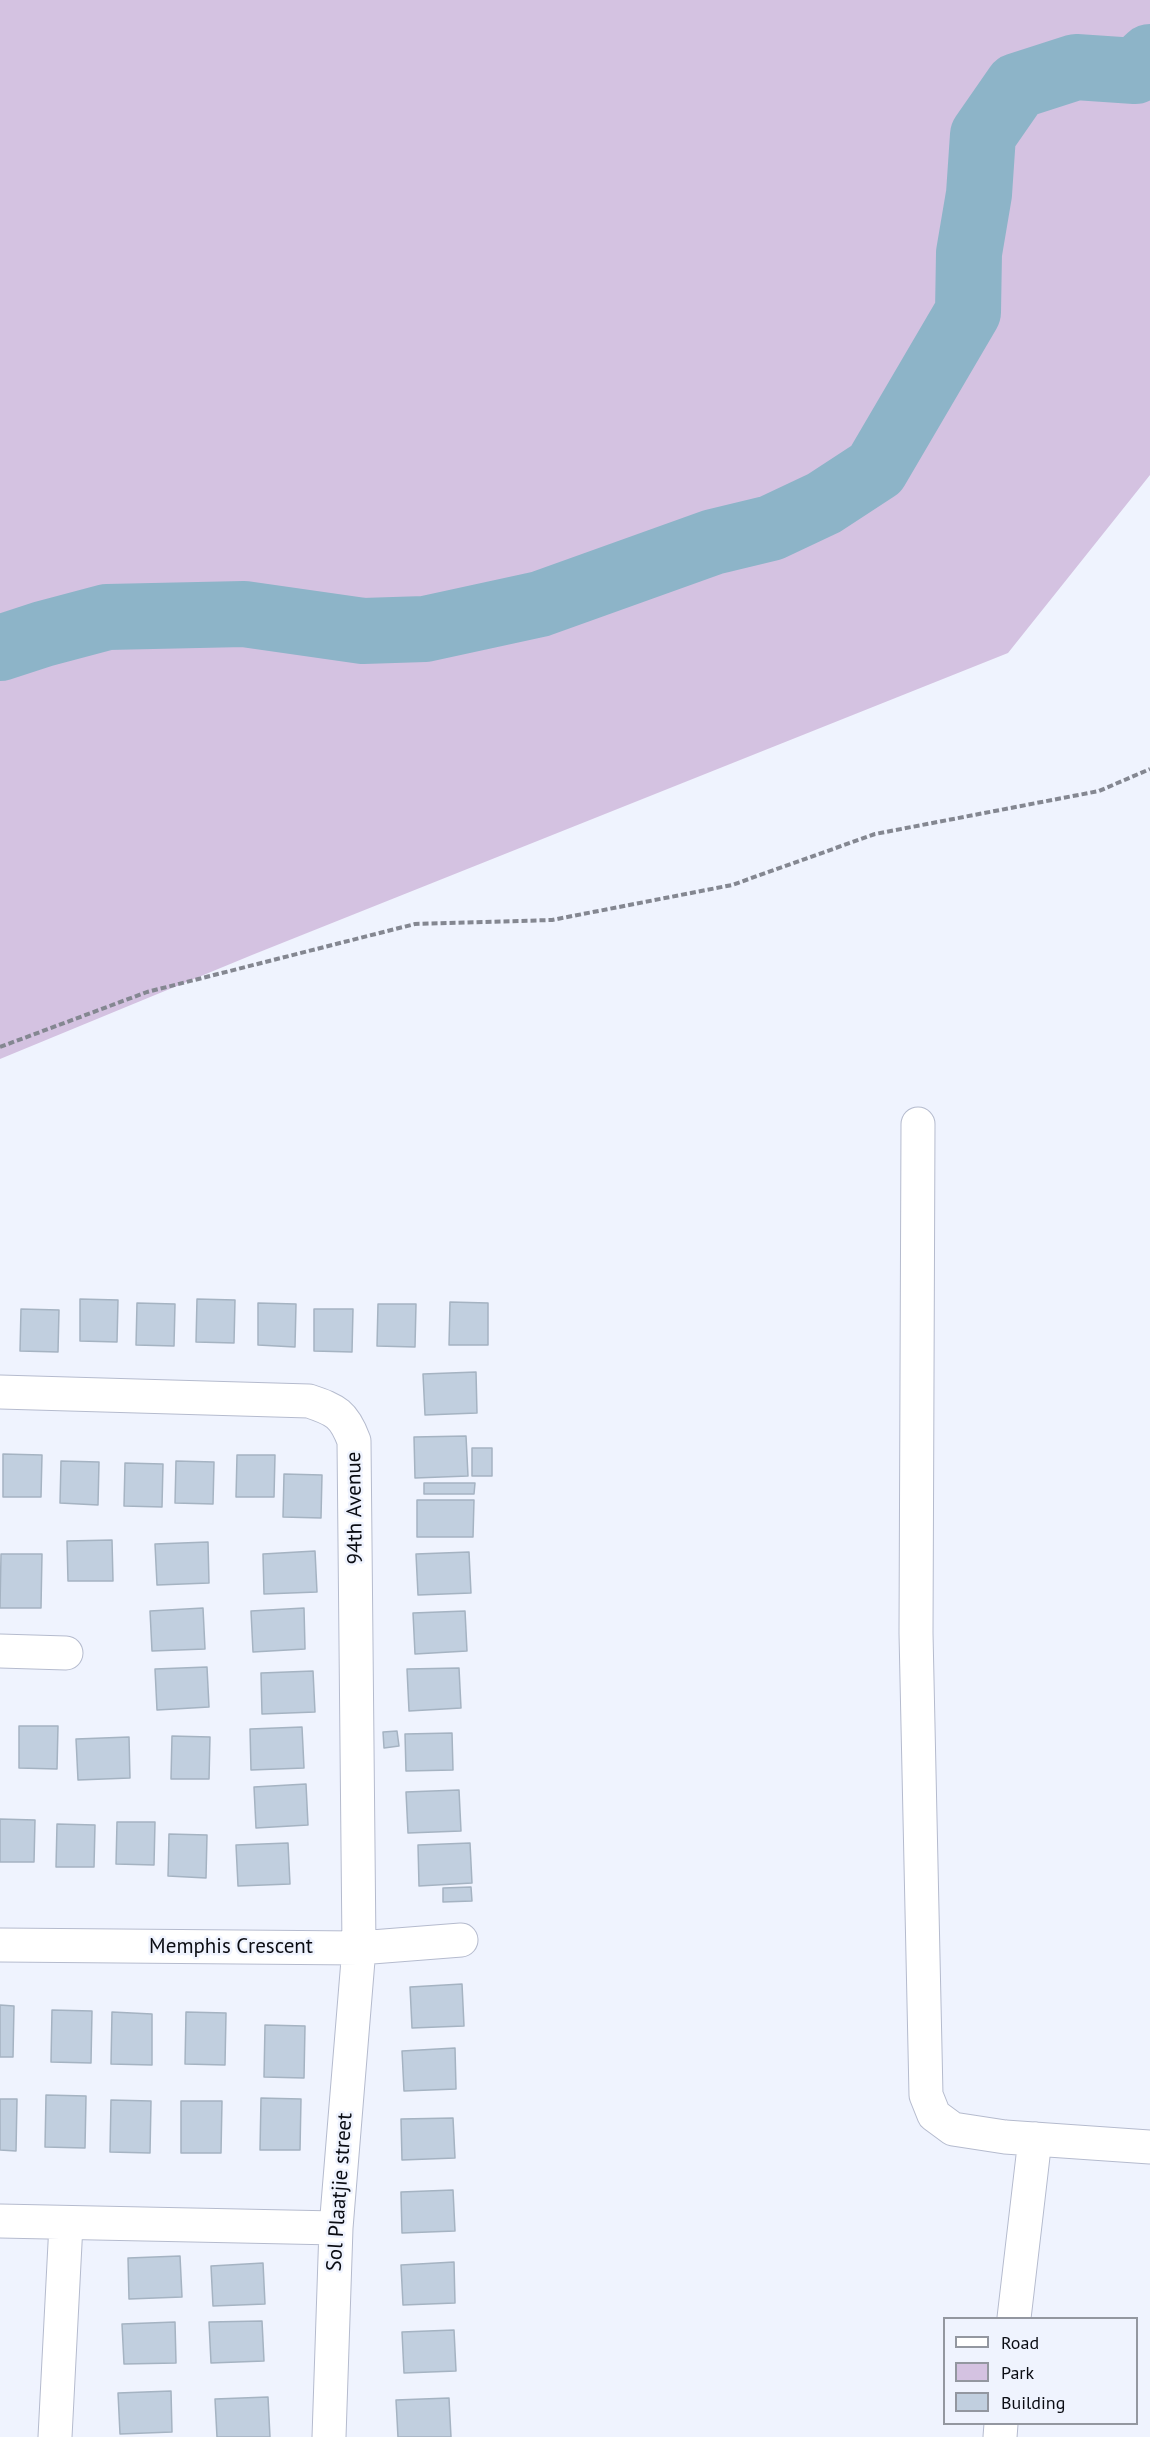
<!DOCTYPE html>
<html>
<head>
<meta charset="utf-8">
<style>
  body { margin:0 }
  #map { position:relative; width:1150px; height:2437px; overflow:hidden; background:#eff3fe; font-family:"PT Sans",sans-serif }
  canvas { display:block }
  .legend { position:absolute; left:943px; top:2317px; width:195px; height:108px; box-sizing:border-box; background:#eff3fe; border:2px solid #9397a0; margin:0; padding:8px 10px; list-style:none; font-size:18px; color:#0a0c13 }
  .legend li { display:flex; align-items:center; gap:12px; height:30px }
  .legend b { width:30px; border:2px solid #9397a0 }
</style>
</head>
<body>
<div id="map">
<canvas width="1150" height="2437"></canvas>
<ul class="legend">
<li><b style="height:8px;background:#fff"></b>Road</li>
<li><b style="height:16px;background:#d4c2e1"></b>Park</li>
<li><b style="height:16px;background:#c1cfdf"></b>Building</li>
</ul>
</div>
<script>
const ctx = document.querySelector('canvas').getContext('2d');
ctx.lineJoin = 'round';
function paint(path, color) { ctx.fillStyle = color; ctx.fill(path, 'evenodd'); }
function trace(path, color, width, dash) { ctx.strokeStyle = color; ctx.lineWidth = width; ctx.lineCap = dash ? 'butt' : 'round'; ctx.setLineDash(dash || []); ctx.stroke(path); }
function label(font, color, halo, rows, align = 'center') {
  ctx.font = font + ' "PT Sans",sans-serif'; ctx.lineWidth = 5; ctx.setLineDash([]); ctx.textBaseline = 'middle'; ctx.strokeStyle = halo; ctx.fillStyle = color; for (const [text, x, y, turn = 0] of rows) {
    ctx.save(); ctx.translate(x, y); ctx.rotate((+turn || 0) * Math.PI / 180); ctx.textAlign = isNaN(turn) ? turn : align; if (halo) ctx.strokeText(text, 0, 0); ctx.fillText(text, 0, 0); ctx.restore();
  }
}
paint(new Path2D(`
  M0,0H1150V475L1008,653L252,955L0,1059Z`), '#d4c2e1');
trace(new Path2D(`
  M0,648L43,634L107,617L244,614L363,631L425,629L540,604L713,542L771,528L824,503L876,469L968,312L969,253L979,194L983,135L1017,86L1076,67L1135,71L1150,57`), '#8db4c8', 66);
const building = new Path2D(`
  M80,1299L118,1300L117,1342L80,1341Z
  M197,1299L235,1300L234,1343L196,1342Z
  M450,1302L488,1303V1345H449Z
  M137,1303L175,1304L174,1346L136,1345Z
  M258,1303L296,1304L295,1347L258,1345Z
  M378,1304H416L415,1347L377,1346Z
  M21,1309L59,1310L58,1352L20,1351Z
  M314,1309H353L352,1352L314,1351Z
  M476,1372L477,1413L425,1415L423,1374Z
  M466,1436L468,1476L415,1478L414,1437Z
  M472,1448H492V1476H472Z
  M3,1454L42,1455L41,1497H3Z
  M237,1455H275L274,1497H236Z
  M61,1461L99,1462L98,1505L60,1503Z
  M176,1461L214,1462L213,1504L175,1503Z
  M125,1463L163,1464L162,1507L124,1506Z
  M284,1474L322,1475L321,1518L283,1517Z
  M424,1483H475L474,1494H424Z
  M417,1500H474L473,1537H417Z
  M112,1540L113,1581H68L67,1541Z
  M208,1542L209,1583L157,1585L155,1544Z
  M315,1551L317,1592L264,1594L263,1554Z
  M469,1552L471,1593L418,1595L416,1554Z
  M1,1554H42L41,1608H0Z
  M203,1608L205,1649L152,1651L150,1611Z
  M304,1608L305,1649L253,1652L251,1611Z
  M465,1611L467,1651L415,1654L413,1613Z
  M207,1667L209,1707L157,1710L155,1669Z
  M459,1668L461,1708L409,1711L407,1669Z
  M313,1671L315,1712L262,1714L261,1673Z
  M19,1726H58L57,1769L19,1768Z
  M302,1727L304,1768L251,1770L250,1729Z
  M397,1731L399,1746L384,1748L383,1732Z
  M452,1733L453,1770L406,1771L405,1734Z
  M172,1736L210,1737L209,1779H171Z
  M129,1737L130,1778L78,1780L76,1739Z
  M306,1784L308,1825L256,1828L254,1787Z
  M459,1790L461,1831L408,1833L406,1792Z
  M0,1819L35,1820L34,1862H0Z
  M117,1822H155L154,1865L116,1864Z
  M57,1824L95,1825L94,1867H56Z
  M169,1834L207,1835L206,1878L168,1876Z
  M288,1843L290,1884L238,1886L236,1845Z
  M470,1843L472,1883L419,1886L418,1845Z
  M471,1887L472,1901L443,1902V1888Z
  M462,1984L464,2026L412,2028L410,1987Z
  M0,2005L14,2006L13,2057H0Z
  M52,2010L92,2011L91,2063L51,2062Z
  M112,2012L152,2014V2065L111,2064Z
  M186,2012L226,2013L225,2065L185,2064Z
  M265,2025L305,2026L304,2078L264,2077Z
  M455,2048L456,2089L404,2091L402,2051Z
  M46,2095L86,2096L85,2148L45,2147Z
  M261,2098L301,2099L300,2150H260Z
  M0,2099H17L16,2151L0,2150Z
  M111,2100L151,2101L150,2153L110,2152Z
  M181,2101H222L221,2153H181Z
  M453,2118L455,2158L402,2160L401,2119Z
  M453,2190L455,2231L402,2233L401,2192Z
  M180,2256L182,2297L129,2299L128,2258Z
  M454,2262L455,2303L403,2305L401,2265Z
  M263,2263L265,2304L213,2306L211,2266Z
  M262,2321L264,2361L211,2363L209,2322Z
  M175,2322L176,2363L124,2364L122,2324Z
  M454,2330L456,2371L404,2373L402,2332Z
  M171,2391L172,2432L120,2434L118,2393Z
  M268,2397L270,2437H217L215,2399Z
  M449,2398L451,2437H398L396,2400Z`);
paint(building, '#c1cfdf');
trace(building, '#a5b3c2', 1.5);
const minor = new Path2D(`
  M918,1124L916,1633L926,2095L934,2115L953,2129L1005,2137L1150,2147
  M0,1392L309,1401C336,1410 344,1414 354,1441L359,1948L336,2228L329,2437
  M0,1651L66,1653
  M0,1945L359,1948L461,1940
  M0,2221L336,2228
  M1014,2318L1035,2139
  M55,2437L66,2224
  M1000,2437L1001,2424`);
trace(minor, '#b5bbce', 35);
trace(new Path2D(`
  M0,1047L147,992L415,924L552,920L732,885L875,834L1099,791L1150,769`), '#848791', 4, [6, 3]);
trace(minor, '#fff', 33);
label('21px', '#0a0c13', '#eff3fe', [
  ["94th Avenue",355,1508,-91],
  ["Memphis Crescent",231,1947],
  ["Sol Plaatjie street",340,2192,-86]
]);
</script>
</body>
</html>
